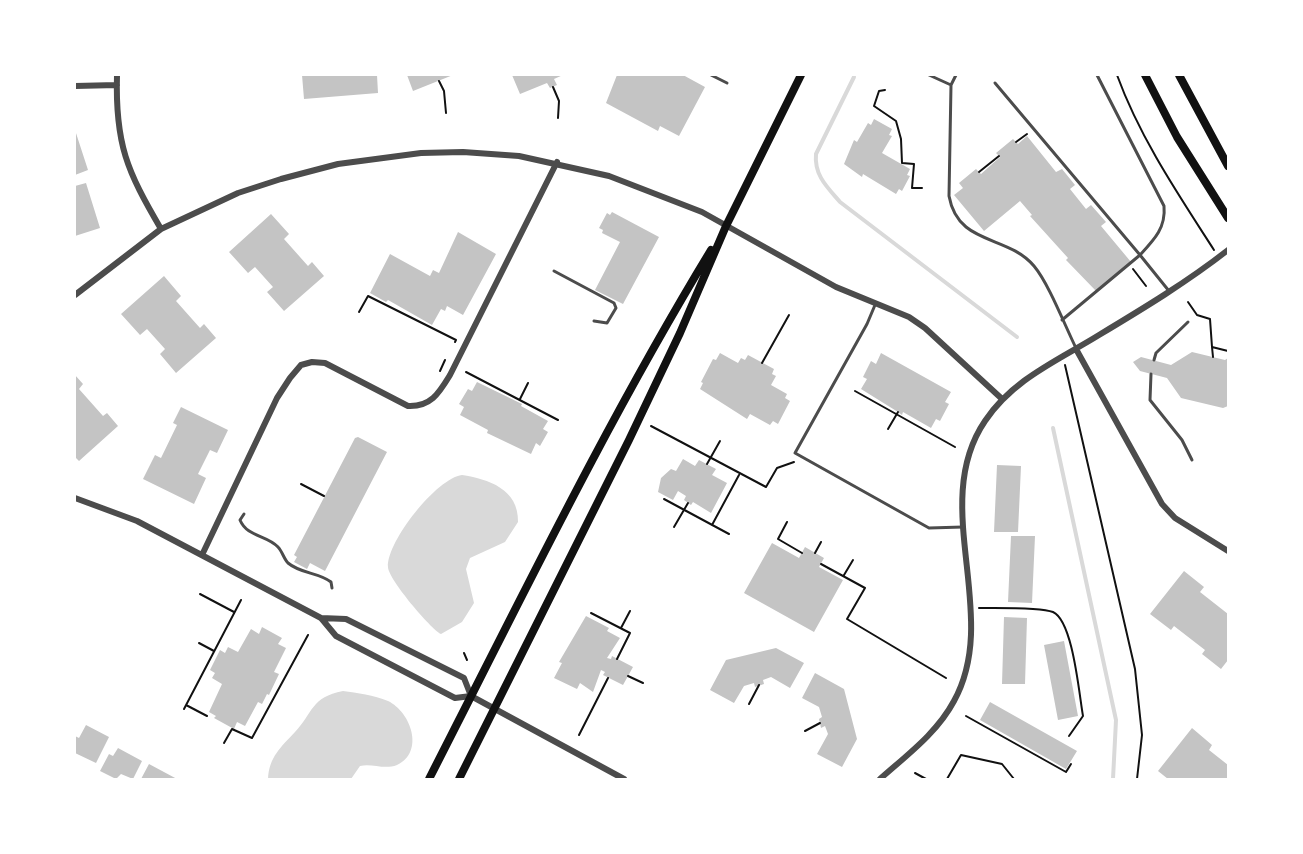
<!DOCTYPE html>
<html>
<head>
<meta charset="utf-8">
<style>
  body { margin:0 }
  #map { position:relative; width:1303px; height:854px; overflow:hidden; background:#fff; font-family:"Archivo Narrow",sans-serif }
  canvas { display:block }
  .frame { position:absolute; inset:0; border:76px solid #fff; pointer-events:none }
</style>
</head>
<body>
<div id="map">
<canvas width="1303" height="854"></canvas>
<div class="frame"></div>
</div>
<script>
const ctx = document.querySelector('canvas').getContext('2d');
ctx.lineJoin = 'round';
function paint(path, color) { ctx.fillStyle = color; ctx.fill(path, 'evenodd'); }
function trace(path, color, width, dash) { ctx.strokeStyle = color; ctx.lineWidth = width; ctx.lineCap = dash ? 'butt' : 'round'; ctx.setLineDash(dash || []); ctx.stroke(path); }
paint(new Path2D(`
  M462,475C488,479 519,489 518,522L505,542L470,558L466,569L474,603L462,622L441,634C431,629 388,579 388,567C387,541 437,478 462,475Z
  M343,691C357,693 374,695 388,701C411,712 425,752 397,765C384,770 372,763 360,766L351,779H268C269,757 281,747 295,732C313,713 311,697 343,691Z`), '#d9d9d9');
trace(new Path2D(`
  M854,77L816,154C814,175 827,187 840,202L1017,337
  M1053,428L1116,720L1113,779`), '#d9d9d9', 4);
paint(new Path2D(`
  M302,75H377L378,93L304,99Z
  M407,75H453L413,91Z
  M512,75H563L554,79L557,85L550,88L547,83L520,94Z
  M617,75H683L705,87L679,136L660,126L658,131L606,103Z
  M874,119L892,129L889,135L892,136L882,153L910,169L907,175L910,176L902,191L899,189L896,194L863,174L862,177L844,164L854,140L857,142L868,123L871,125Z
  M75,130L88,170L75,175Z
  M1027,136L1056,172L1062,169L1075,185L1070,189L1086,209L1091,205L1106,222L1101,226L1131,262L1097,292L1066,260L1068,258L1030,216L1032,215L1020,201L984,231L954,195L963,188L959,183L976,169L981,174L1000,157L996,153L1013,139L1018,144Z
  M86,183L100,228L75,236V186Z
  M612,212L659,237L623,304L595,290L620,242L602,233L603,230L599,228L607,213L610,215Z
  M271,214L289,234L284,239L308,266L312,262L324,276L284,311L267,292L273,287L255,267L248,273L229,252Z
  M458,232L496,254L463,315L447,306L445,311L441,309L432,325L388,300L386,302L370,293L390,254L430,276L433,270L439,273Z
  M164,276L181,296L176,301L200,328L204,324L216,338L176,373L160,354L165,349L147,329L140,335L121,314Z
  M1192,352L1225,360L1228,358V406L1223,408L1181,398L1167,378L1140,371L1133,362L1141,357L1171,365Z
  M720,353L738,363L741,358L745,360L748,355L774,369L772,374L776,376L771,385L787,394L785,398L790,401L778,424L773,421L770,425L750,414L747,419L700,389L703,383L701,382L713,359L716,360Z
  M881,353L951,392L945,402L949,404L940,421L936,419L931,428L903,412L902,415L898,412L861,389L867,379L863,377L871,361L876,364Z
  M75,375L83,384L79,389L103,416L107,413L118,426L79,461L75,457Z
  M477,382L522,404L521,406L548,421L543,429L548,432L540,446L536,443L531,454L487,433L488,430L460,415L464,407L459,404L468,389L472,391Z
  M181,407L228,430L217,453L210,450L198,474L206,478L194,504L143,479L155,455L161,458L177,425L173,423Z
  M358,437L387,452L325,571L310,563L307,569L294,562L297,557L294,555L355,438Z
  M683,459L695,466L699,460L716,469L712,475L727,483L711,513L693,502L691,505L684,500L686,496L678,491L673,500L658,492L661,478L671,469L676,471Z
  M997,465L1021,466L1018,532H994Z
  M1011,536H1035L1032,603L1008,602Z
  M772,543L799,558L805,547L824,558L819,567L843,580L814,632L744,593Z
  M1184,571L1204,587L1200,592L1228,614V660L1221,669L1202,654L1205,650L1174,626L1171,630L1150,614Z
  M586,616L609,628L607,631L620,638L607,658L611,659L612,656L633,667L623,685L603,675L605,672L601,670L593,692L580,683L577,689L554,678L562,663L559,662Z
  M1004,617L1027,618L1025,684H1002Z
  M262,627L282,638L278,644L286,648L274,672L279,674L269,695L267,694L262,704L258,702L245,726L237,722L234,729L214,718L216,716L209,712L222,684L212,678L215,673L210,670L220,650L225,653L228,647L238,652L251,629L259,634Z
  M1064,641L1078,716L1058,720L1044,645Z
  M776,648L804,663L790,688L771,677L763,680L764,684L755,687L754,683L744,686L734,703L710,690L726,660Z
  M815,673L844,689L857,739L842,767L817,754L828,734L825,726L821,728L819,719L822,717L819,707L802,698Z
  M990,702L1077,751L1066,769L980,720Z
  M86,725L109,737L96,763L75,753V736L79,738Z
  M1192,728L1212,745L1209,750L1228,765V779H1168L1158,771Z
  M118,748L142,761L133,779L121,774L116,779L100,771L109,754L113,756Z
  M149,764L177,779H141Z`), '#c4c4c4');
trace(new Path2D(`
  M1117,75C1140,138 1178,194 1214,250
  M439,81L444,91L446,113
  M553,87L559,101L558,118
  M885,90L879,91L874,106L896,121L901,139L902,163L914,164L912,188H922
  M1016,142L1027,134
  M979,172L999,156
  M1133,269L1146,286
  M1188,302L1197,315L1210,319L1212,347L1228,351
  M359,312L368,296L456,340L455,342
  M1212,347L1213,357
  M762,363L789,315
  M1065,365L1135,669L1142,735L1137,779
  M440,371L445,360
  M466,372L558,420
  M855,391L955,447
  M520,399L528,383
  M651,426L766,487L777,468L794,462
  M888,429L898,412
  M707,464L720,441
  M301,484L324,496
  M664,499L729,534
  M787,522L778,539L802,553
  M712,525L739,475
  M674,527L688,503
  M815,553L821,542
  M821,564L865,588L847,619L946,678
  M844,575L853,560
  M200,594L234,612
  M979,608C994,608 1040,607 1053,612C1073,621 1079,694 1083,716L1069,736
  M591,613L630,633L617,659
  M621,628L630,611
  M199,643L214,651
  M464,653L467,660
  M628,676L643,683
  M749,704L759,685
  M186,705L207,716
  M184,709L241,600
  M966,716L1066,772L1071,764
  M805,731L820,723
  M579,735L608,678
  M224,743L232,729L252,738L308,635
  M915,773L926,779
  M947,779L961,755L1002,764L1014,779`), '#111', 2);
trace(new Path2D(`
  M711,75L727,83
  M929,75L951,85L956,75
  M1097,75L1164,206C1166,228 1154,240 1140,255L1169,291
  M995,83L1140,255L1062,320
  M951,85L949,196C958,246 1007,234 1034,266C1049,284 1065,326 1076,348
  M554,271L614,303L616,308L607,323L594,321
  M875,305L867,324L795,453L929,528L963,527
  M1154,360L1156,353L1188,322
  M1151,374L1150,400L1182,440L1192,460
  M244,514L240,520C247,537 267,535 278,547C282,551 284,559 288,563C301,574 318,572 331,582L332,588`), '#4c4c4c', 3);
trace(new Path2D(`
  M117,75C115,144 127,171 161,229
  M75,86L117,85
  M75,295L161,229L238,193L281,179L338,164L421,153L463,152L519,156L609,176L702,212L836,287L909,317L925,328L1001,398
  M1076,349L1162,504L1175,518L1228,551
  M75,498L137,521L321,618L336,636L455,698L471,696L624,779
  M202,555L277,398L290,378L301,365L312,362L325,363L408,406C431,407 439,393 450,375L557,162
  M321,618L346,619L464,678L471,696
  M880,779C907,755 937,733 954,701C1002,614 928,505 985,421C1013,379 1057,361 1099,335C1144,308 1187,282 1228,250`), '#4c4c4c', 6);
trace(new Path2D(`
  M1145,75L1177,137L1228,218
  M1179,75L1228,166
  M429,779C520,601 607,421 711,250
  M459,779L629,440L680,333L726,226L801,75`), '#111', 8);
</script>
</body>
</html>
